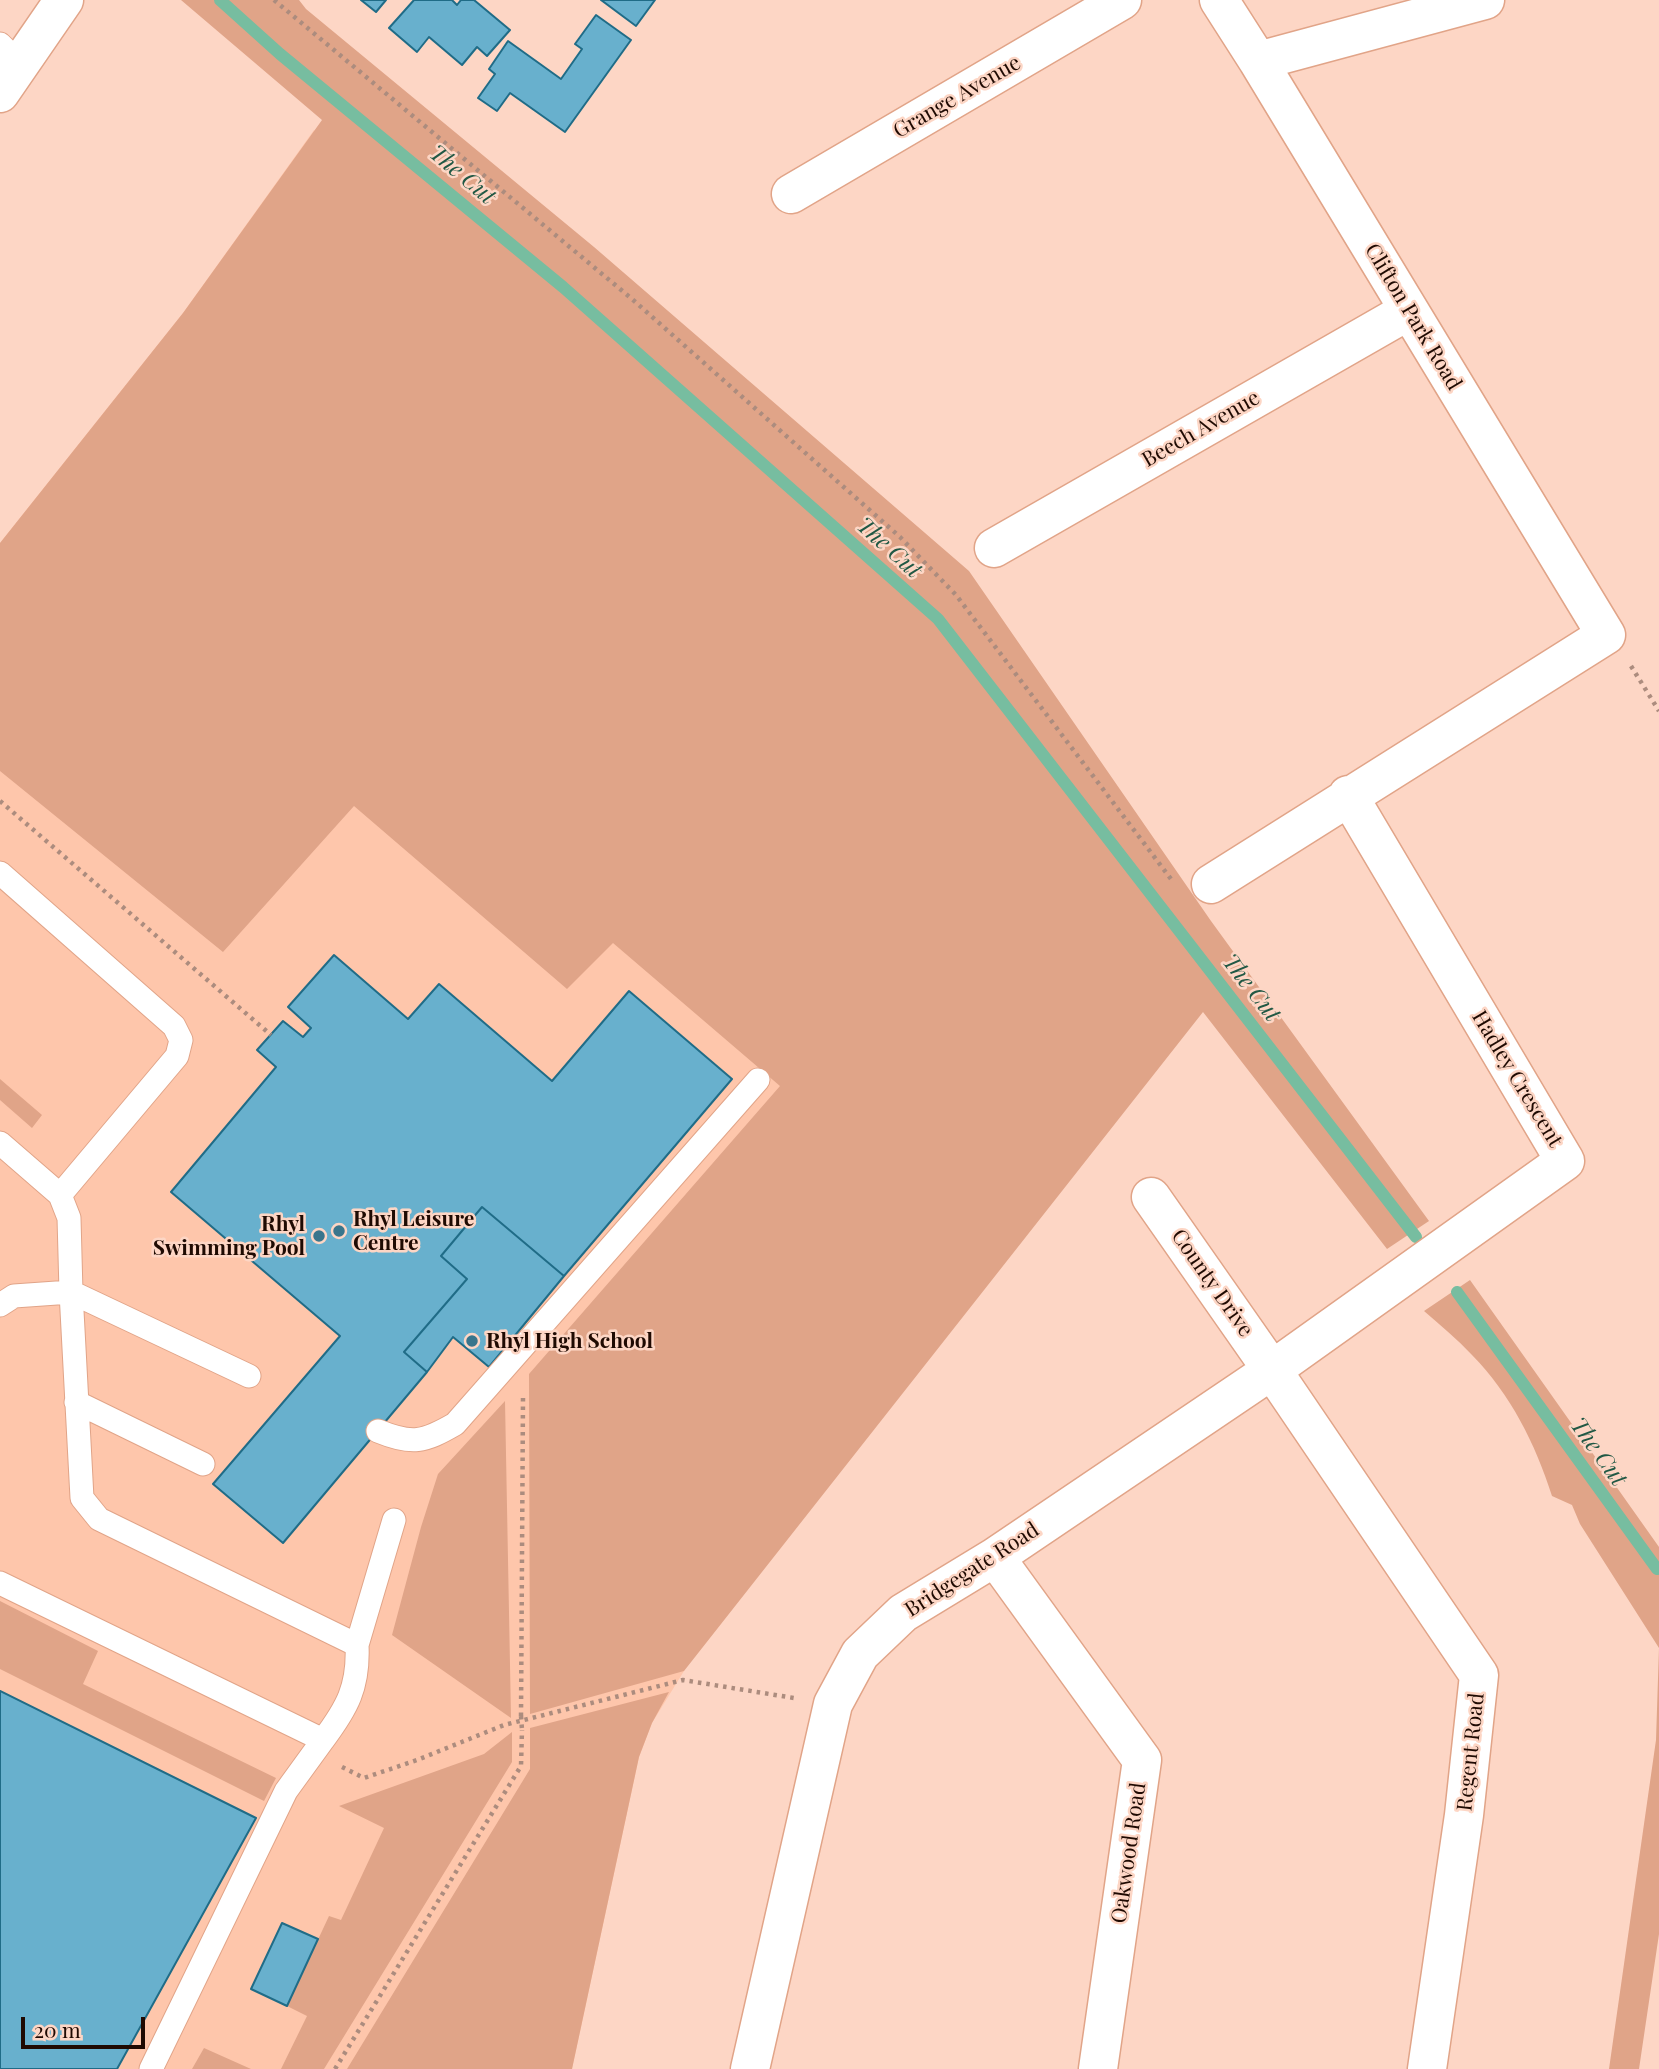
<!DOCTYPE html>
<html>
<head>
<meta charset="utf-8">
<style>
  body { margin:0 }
  #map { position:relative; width:1659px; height:2069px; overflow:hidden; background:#fdd6c5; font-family:"Playfair Display",serif }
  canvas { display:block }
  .scale { position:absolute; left:21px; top:2017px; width:124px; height:32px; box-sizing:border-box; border:4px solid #1f0a02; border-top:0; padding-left:9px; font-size:21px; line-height:24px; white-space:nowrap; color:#1f0a02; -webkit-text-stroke:5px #fdd6c5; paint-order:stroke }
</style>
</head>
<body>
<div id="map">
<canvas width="1659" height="2069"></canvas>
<div class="scale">20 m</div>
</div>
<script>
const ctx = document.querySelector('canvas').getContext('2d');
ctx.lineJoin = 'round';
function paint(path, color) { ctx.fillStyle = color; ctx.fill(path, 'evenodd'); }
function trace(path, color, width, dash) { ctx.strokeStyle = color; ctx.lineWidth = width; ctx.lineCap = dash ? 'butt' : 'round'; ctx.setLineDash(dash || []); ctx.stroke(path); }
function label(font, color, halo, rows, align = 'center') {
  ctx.font = font + ' "Playfair Display",serif'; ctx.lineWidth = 5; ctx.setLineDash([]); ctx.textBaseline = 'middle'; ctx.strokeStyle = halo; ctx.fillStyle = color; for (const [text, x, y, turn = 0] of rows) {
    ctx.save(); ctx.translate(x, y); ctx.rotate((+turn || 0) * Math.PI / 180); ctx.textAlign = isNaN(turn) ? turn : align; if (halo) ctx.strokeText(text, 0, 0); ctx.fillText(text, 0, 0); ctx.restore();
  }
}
paint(new Path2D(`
  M314,130L879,619L684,1671L652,1723L639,1757L572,2069H0V543L183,313Z`), '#fec6ab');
paint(new Path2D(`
  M181,0H299L306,9L594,247L969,571L1211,921L1429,1221L1387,1249L1203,1012L684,1671L530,1714L529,1374L780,1086L613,943L567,989L354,806L223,952L0,771V543L183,313L322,120Z
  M0,1079L42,1115L32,1128L0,1100Z
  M1470,1280L1659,1547V1934L1639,2069H1609L1656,1740L1659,1648L1580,1524L1572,1505L1552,1496C1535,1443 1511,1395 1472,1355C1457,1339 1440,1325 1424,1311Z
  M505,1401L511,1718L392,1635L421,1527L438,1474Z
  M0,1601L98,1651L83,1684L276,1778L264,1801L0,1669Z
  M669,1692L652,1723L639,1757L572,2069H347L530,1769V1728Z
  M512,1732V1762L324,2069H281L307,2016L287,2006L329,1916L341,1920L384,1828L339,1806L484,1754Z
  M204,2048L251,2069H192Z`), '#e0a488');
trace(new Path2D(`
  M220,0L280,54L563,287L938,619L1416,1237
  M1457,1292L1657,1569`), '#77bda0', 12);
const building = new Path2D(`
  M361,0H386L376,12Z
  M414,0H452L457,5L461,0H474L510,30L487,56L477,47L462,65L429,37L417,52L389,28Z
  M601,0H655L636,26Z
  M596,15L631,40L565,132L510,93L497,111L478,98L495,74L489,69L508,41L561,79L582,49L575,44Z
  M334,955L408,1019L439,984L552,1081L629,991L732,1079L564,1276L482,1207L441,1256L467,1279L404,1352L427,1372L283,1543L213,1484L340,1336L171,1192L276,1067L257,1050L283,1021L303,1037L311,1028L288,1007Z
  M482,1207L564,1276L489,1367L453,1337L427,1372L404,1352L467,1279L441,1256Z
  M0,1691L256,1818L117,2069H0Z
  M282,1923L318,1939L287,2006L251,1989Z`);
paint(building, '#68b0cd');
trace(building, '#206c87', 2);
const service = new Path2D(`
  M0,44L20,64
  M0,873L174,1026L181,1040L177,1056L60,1195
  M0,1143L60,1195L69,1218L71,1292L82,1498L99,1519L357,1645C359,1687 347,1708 323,1740L0,1583
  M0,1305L14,1296L71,1292L249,1376
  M76,1402L203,1464
  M378,1431C412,1445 424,1442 455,1424L758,1080
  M357,1645L394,1520
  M151,2069L286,1791L323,1740`);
const minor = new Path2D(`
  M1258,61L1485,0
  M791,194L1122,0
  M994,548L1408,311
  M1211,884L1606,635L1258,61L1219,0
  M1151,1197L1272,1370L1479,1675L1464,1815L1427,2069
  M995,1557L1142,1760L1098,2069
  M750,2069L833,1704L860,1654L903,1613L995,1557L1272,1370L1565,1161L1348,795`);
const secondary = new Path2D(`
  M0,93L64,0`);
trace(service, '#e1a488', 25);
trace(minor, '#e1a488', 41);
trace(secondary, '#e1a488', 41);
trace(new Path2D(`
  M274,0L632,299L900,537L956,595L1171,879
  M1631,666L1659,711
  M0,801L271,1035
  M521,1716L523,1398
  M342,1767L364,1778L417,1760L504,1725L683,1680L794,1698
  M335,2069L521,1766L522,1730`), '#ac8c7e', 4.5, [3.5, 5]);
trace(service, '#fff', 23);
trace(minor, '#fff', 38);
trace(secondary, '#fff', 38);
trace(new Path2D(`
  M521,1716L522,1730`), '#ac8c7e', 4.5, [3.5, 5]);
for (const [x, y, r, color] of [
  [339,1231,7,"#39758c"],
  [319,1236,7,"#39758c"],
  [472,1341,7,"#39758c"]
]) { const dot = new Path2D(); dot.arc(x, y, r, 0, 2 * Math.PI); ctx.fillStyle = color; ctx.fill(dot); trace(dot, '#fdd6c5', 2.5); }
label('21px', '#1f0a02', '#fdd6c5', [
  ["Grange Avenue",957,97,-30],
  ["Clifton Park Road",1413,317,59],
  ["Beech Avenue",1201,429,-30],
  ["Hadley Crescent",1517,1079,59],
  ["County Drive",1212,1283,55],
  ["Bridgegate Road",972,1570,-33],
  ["Regent Road",1471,1752,-84],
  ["Oakwood Road",1129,1853,-82]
]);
label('bold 21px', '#1f0a02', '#fdd6c5', [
  ["Rhyl Leisure",353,1219],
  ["Centre",353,1243],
  ["Rhyl",305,1224,"right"],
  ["Swimming Pool",305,1248,"right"],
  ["Rhyl High School",486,1341]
], 'left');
label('italic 23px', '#215844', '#fdd6c5', [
  ["The Cut",462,175,40],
  ["The Cut",889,548,42],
  ["The Cut",1251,988,52],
  ["The Cut",1598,1452,54]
]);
</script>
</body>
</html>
